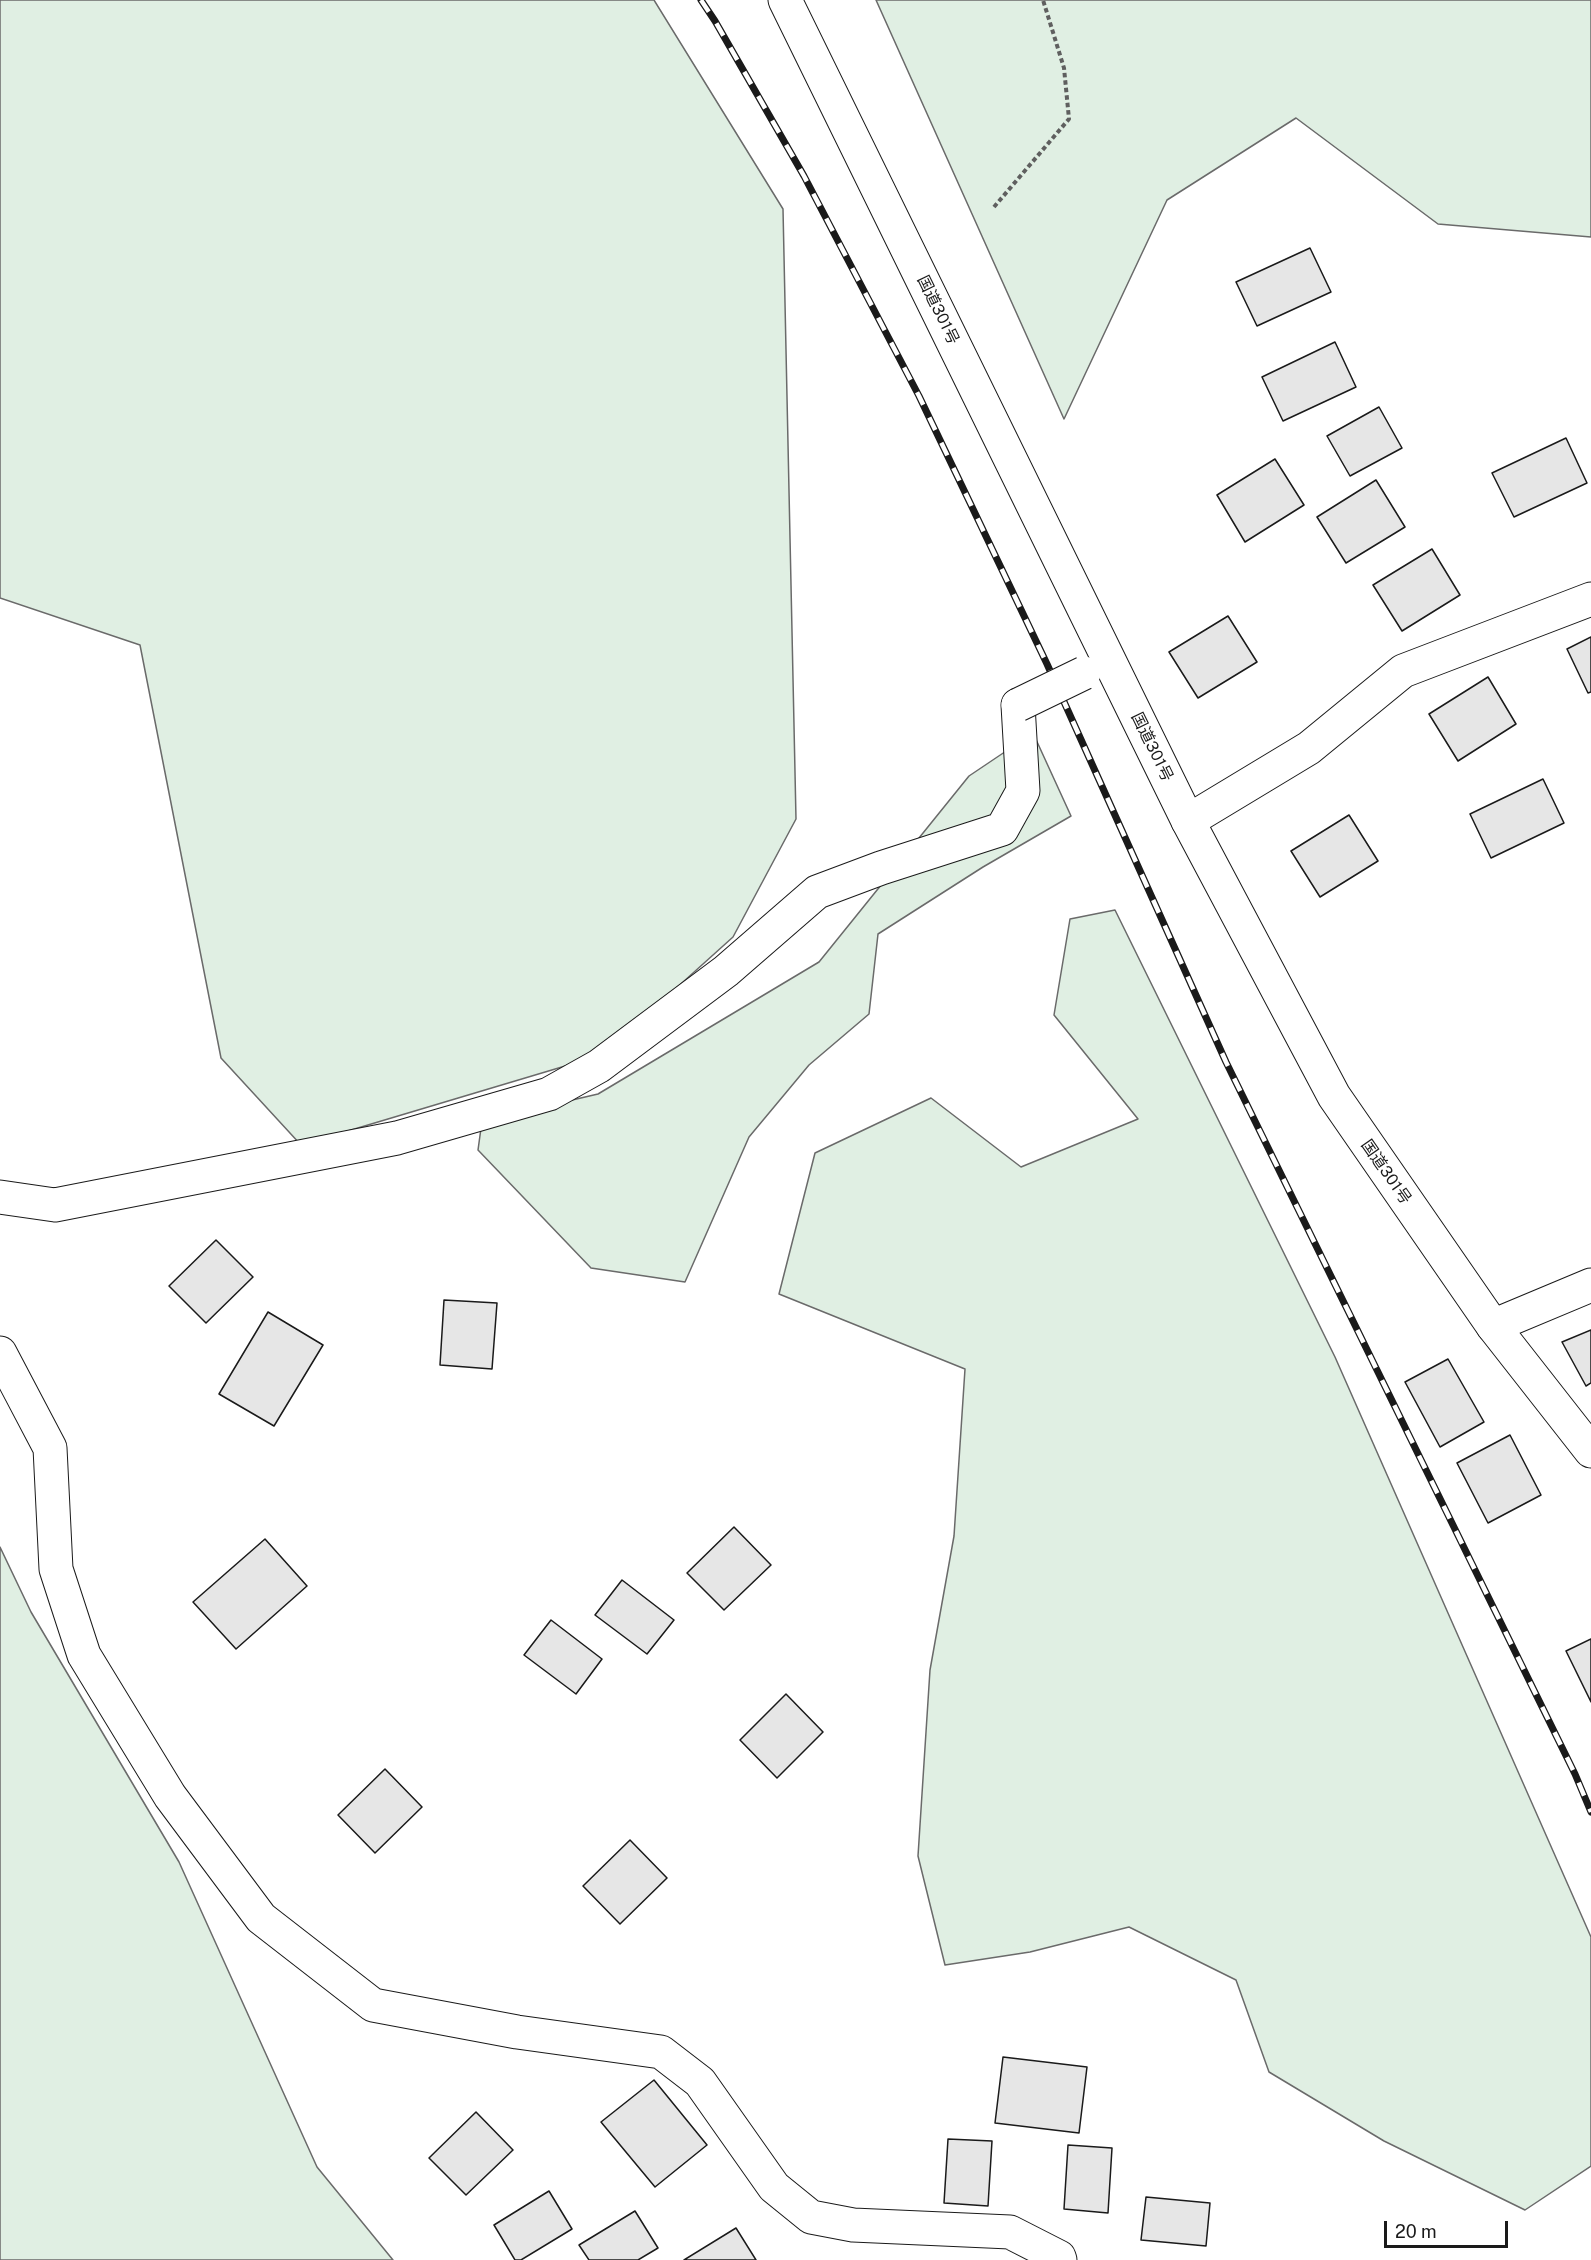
<!DOCTYPE html>
<html>
<head>
<meta charset="utf-8">
<style>
  body { margin:0 }
  #map { position:relative; width:1591px; height:2260px; overflow:hidden; background:#fff; font-family:"Public Sans",sans-serif }
  canvas { display:block }
  .scale { position:absolute; left:1384px; top:2221px; width:124px; height:27px; box-sizing:border-box; border:3px solid #1a1a1a; border-top:0; padding-left:8px; font-size:18px; line-height:21px; white-space:nowrap; color:#1a1a1a; -webkit-text-stroke:4px #fff; paint-order:stroke }
</style>
</head>
<body>
<div id="map">
<canvas width="1591" height="2260"></canvas>
<div class="scale">20 m</div>
</div>
<script>
const ctx = document.querySelector('canvas').getContext('2d');
ctx.lineJoin = 'round';
function paint(path, color) { ctx.fillStyle = color; ctx.fill(path, 'evenodd'); }
function trace(path, color, width, dash) { ctx.strokeStyle = color; ctx.lineWidth = width; ctx.lineCap = dash ? 'butt' : 'round'; ctx.setLineDash(dash || []); ctx.stroke(path); }
function label(font, color, halo, rows, align = 'center') {
  ctx.font = font + ' "Public Sans","Noto Sans JP",sans-serif'; ctx.lineWidth = 4.5; ctx.setLineDash([]); ctx.textBaseline = 'middle'; ctx.strokeStyle = halo; ctx.fillStyle = color; for (const [text, x, y, turn = 0] of rows) {
    ctx.save(); ctx.translate(x, y); ctx.rotate((+turn || 0) * Math.PI / 180); ctx.textAlign = isNaN(turn) ? turn : align; if (halo) ctx.strokeText(text, 0, 0); ctx.fillText(text, 0, 0); ctx.restore();
  }
}
const green = new Path2D(`
  M0,0H654L783,209L796,819L733,937L602,1055L301,1145L221,1058L140,645L0,598Z
  M876,0H1591V237L1438,224L1296,118L1167,200L1064,419Z
  M1033,733L1071,816L983,867L878,934L869,1014L809,1065L749,1137L685,1282L591,1268L478,1150L482,1121L598,1094L819,962L969,776Z
  M1115,910L1335,1357L1591,1937V2166L1525,2210L1384,2141L1269,2072L1236,1980L1129,1927L1030,1952L945,1965L918,1856L930,1670L954,1536L965,1369L779,1294L815,1153L931,1098L1021,1167L1138,1119L1054,1015L1070,919Z
  M0,1547L31,1612L179,1862L317,2167L393,2260H0Z`);
paint(green, '#e0efe3');
trace(green, '#6a6a6a', 1.5);
const building = new Path2D(`
  M1310,248L1331,292L1257,326L1236,282Z
  M1335,342L1356,387L1283,421L1262,377Z
  M1379,407L1402,448L1350,476L1327,436Z
  M1566,438L1587,483L1514,517L1492,473Z
  M1275,459L1304,505L1245,542L1217,495Z
  M1376,480L1405,527L1346,563L1317,517Z
  M1432,549L1460,595L1402,631L1373,585Z
  M1228,616L1257,662L1198,698L1169,652Z
  M1591,637V692L1588,693L1567,649Z
  M1488,677L1516,724L1458,761L1429,714Z
  M1543,779L1564,823L1491,858L1470,814Z
  M1349,815L1378,861L1320,897L1291,851Z
  M216,1240L253,1277L206,1323L169,1286Z
  M444,1300L497,1303L492,1369L440,1365Z
  M268,1312L323,1345L274,1426L219,1394Z
  M1591,1330V1383L1586,1386L1562,1342Z
  M1448,1359L1484,1422L1440,1447L1405,1382Z
  M1510,1435L1541,1495L1488,1523L1457,1463Z
  M734,1527L771,1565L724,1610L687,1573Z
  M265,1539L307,1586L236,1649L193,1602Z
  M622,1580L674,1620L647,1654L595,1615Z
  M551,1620L602,1659L576,1694L524,1655Z
  M1591,1639V1702L1566,1651Z
  M786,1694L823,1732L777,1778L740,1740Z
  M385,1769L422,1807L375,1853L338,1815Z
  M630,1840L667,1878L620,1924L583,1886Z
  M1003,2057L1087,2067L1079,2133L995,2123Z
  M654,2080L707,2145L655,2187L601,2122Z
  M476,2112L513,2150L466,2195L429,2158Z
  M948,2139L992,2141L988,2206L944,2203Z
  M1068,2145L1112,2148L1108,2213L1064,2209Z
  M549,2191L572,2229L521,2260H515L494,2225Z
  M1146,2197L1210,2203L1206,2246L1141,2240Z
  M635,2211L658,2248L638,2260H589L579,2245Z
  M736,2228L756,2260H684Z`);
paint(building, '#e6e6e6');
trace(building, '#1a1a1a', 1.5);
const minor = new Path2D(`
  M1188,821L1309,748L1403,671L1591,599
  M0,1197L55,1205L397,1138L549,1094L599,1066L726,971L817,892L881,868L1002,829L1023,791L1018,705
  M1493,1326L1591,1285
  M0,1353L50,1448L56,1569L84,1655L170,1796L261,1918L373,2005L517,2032L661,2052L700,2082L774,2187L811,2217L853,2225L1010,2232L1059,2257L1060,2260`);
const highway = new Path2D(`
  M785,0L1188,821L1334,1096L1493,1326L1591,1451`);
trace(minor, '#1a1a1a', 35);
trace(highway, '#1a1a1a', 35);
trace(new Path2D(`
  M994,207L1069,119L1064,68L1043,0`), '#5f5f5f', 4, [4.5, 3]);
trace(minor, '#fff', 33);
trace(highway, '#fff', 33);
const rail = new Path2D(`
  M701,0L715,21L804,176L919,396L1047,664L1226,1062L1575,1774L1591,1812`);
trace(rail, '#1a1a1a', 7);
trace(rail, '#fff', 4.5, [14]);
const minorBridge = new Path2D(`
  M1018,705L1084,673`);
trace(minorBridge, '#1a1a1a', 35, []);
trace(minorBridge, '#fff', 33);
label('16px', '#1a1a1a', '#fff', [
  ["国道301号",938,310,64],
  ["国道301号",1152,747,64],
  ["国道301号",1386,1172,55]
]);
</script>
</body>
</html>
